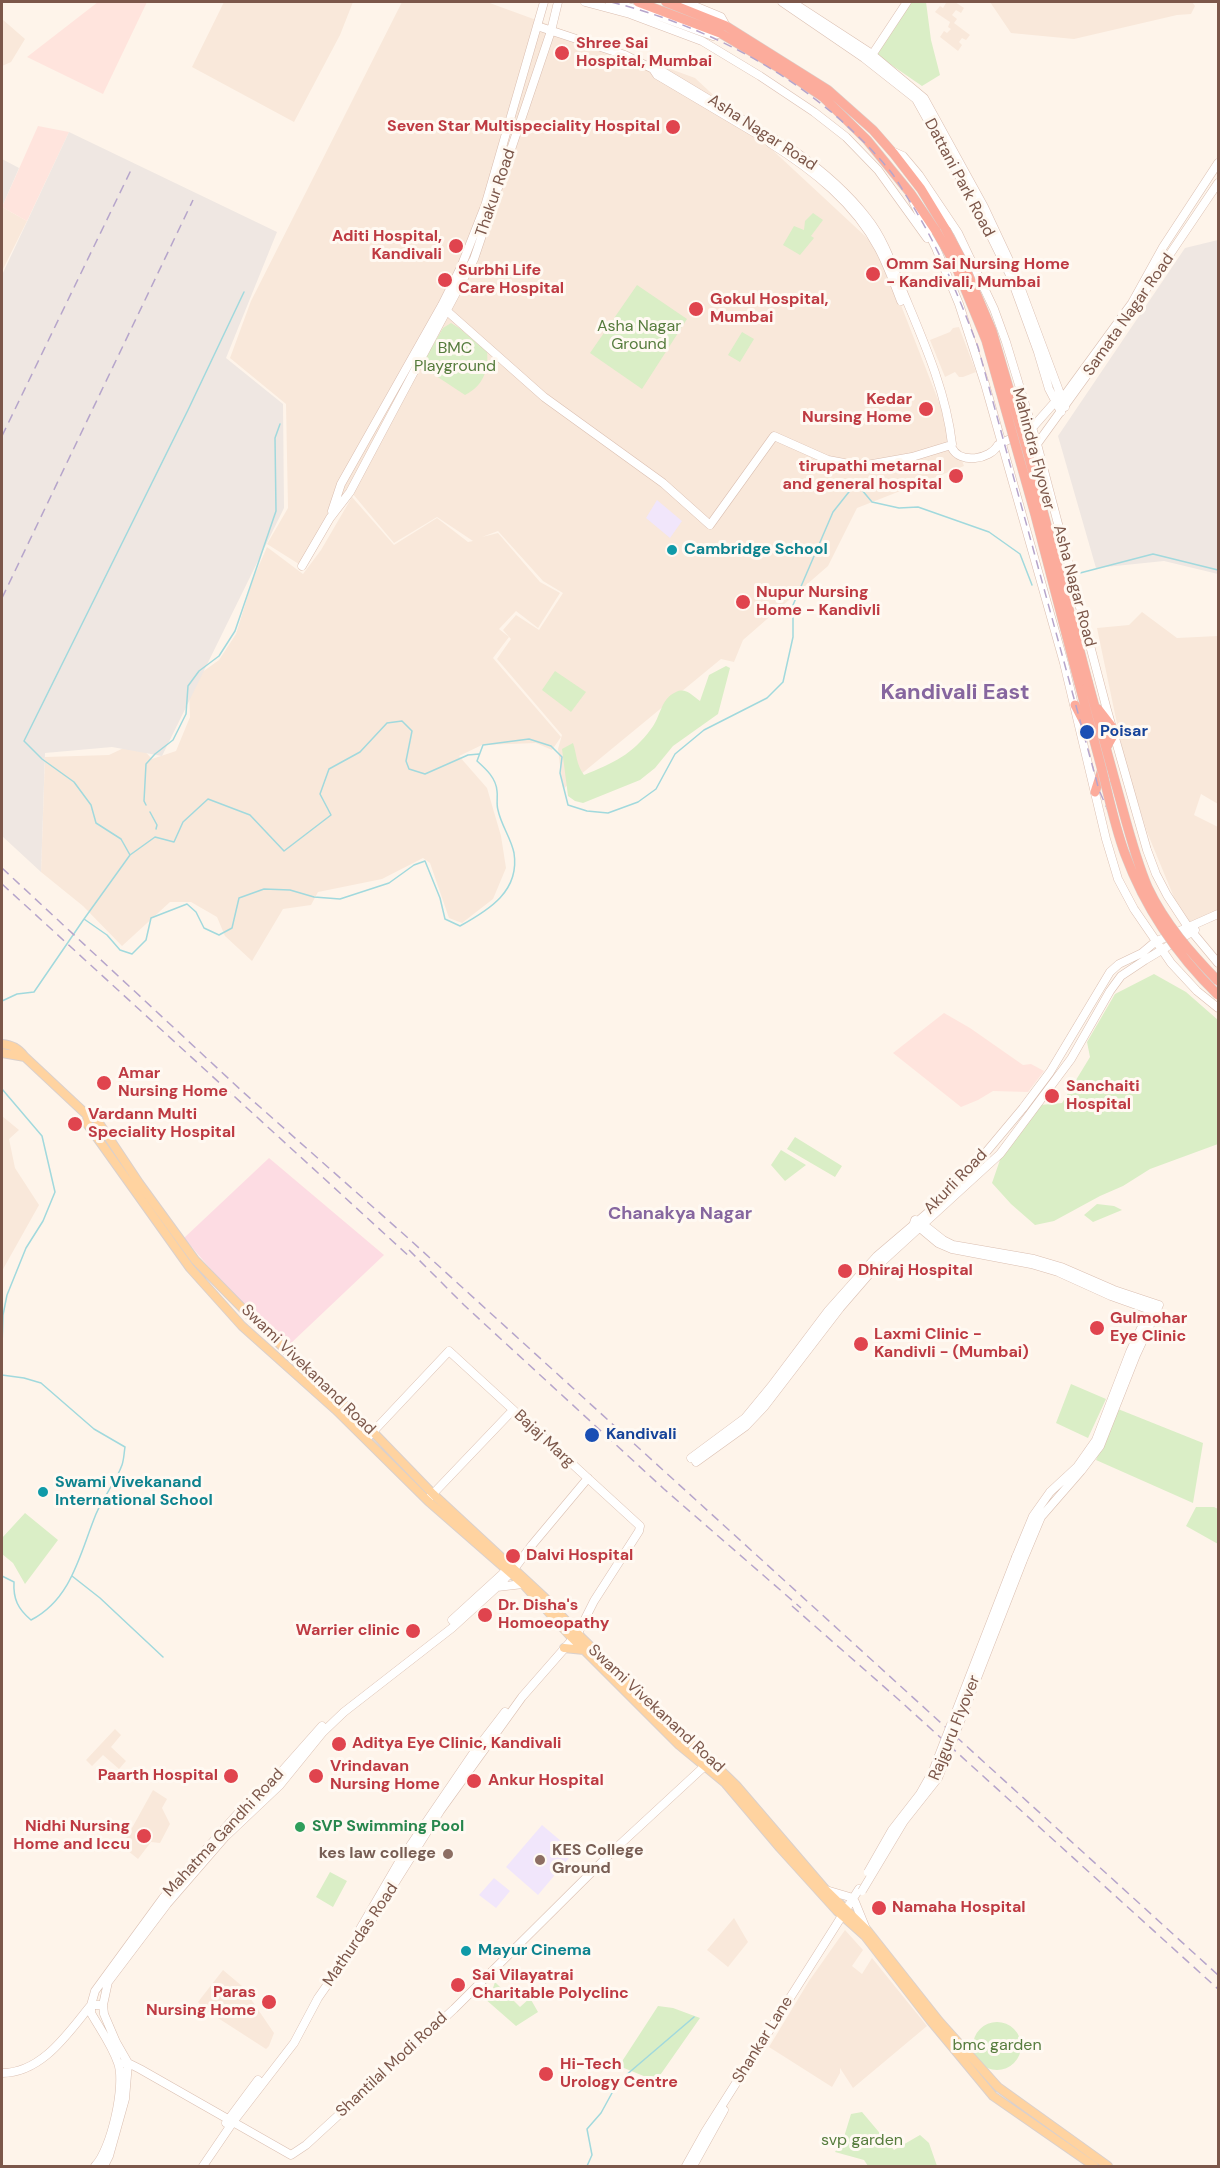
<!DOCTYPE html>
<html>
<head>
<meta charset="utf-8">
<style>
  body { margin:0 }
  #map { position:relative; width:1220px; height:2168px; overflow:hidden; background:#fef4ea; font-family:"DM Sans",sans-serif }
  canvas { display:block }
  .frame { position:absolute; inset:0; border:3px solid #7c574a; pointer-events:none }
</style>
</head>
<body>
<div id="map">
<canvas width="1220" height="2168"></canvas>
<div class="frame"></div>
</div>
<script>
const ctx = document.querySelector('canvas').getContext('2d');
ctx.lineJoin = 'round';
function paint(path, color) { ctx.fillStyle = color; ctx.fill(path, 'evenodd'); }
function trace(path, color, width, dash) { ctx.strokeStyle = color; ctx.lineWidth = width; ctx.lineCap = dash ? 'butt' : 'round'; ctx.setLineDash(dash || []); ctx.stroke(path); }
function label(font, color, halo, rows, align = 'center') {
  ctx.font = font + ' "DM Sans",sans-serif'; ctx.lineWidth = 6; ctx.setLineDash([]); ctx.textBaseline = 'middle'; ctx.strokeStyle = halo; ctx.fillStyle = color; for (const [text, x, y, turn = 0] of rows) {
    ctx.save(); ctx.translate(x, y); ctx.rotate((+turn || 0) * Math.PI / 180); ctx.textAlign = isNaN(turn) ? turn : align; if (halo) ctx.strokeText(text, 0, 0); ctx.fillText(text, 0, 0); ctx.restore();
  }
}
paint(new Path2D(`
  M224,2H353L340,35L294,122L192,67Z
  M402,2H487L695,78L879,249L964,466L857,508L828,566L743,640L734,662L721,659L563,789L558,749L562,735L497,659L511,639L503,630L516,615L539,630L563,593L543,581L498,531L482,537L498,533L540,582L560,593L538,628L516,611L499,629L509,637L493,658L561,737L552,750L536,743L482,745L459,756L487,788L501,836L506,868L493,899L462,923L449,918L430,863L423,858L382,879L318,892L311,905L283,909L252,961L225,936L217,917L191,902H170L122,946L83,906L41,872L45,757L109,755L130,745H139L152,759L176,751L190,717L189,688L194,678L219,660L236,634L253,579L267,547L303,574L321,550L352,497L394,545L437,518L468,542L473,541L437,517L394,543L352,493L302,566L267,544L288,508L286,404L230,358L251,301Z
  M944,2H955L964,8L961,13L956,10L952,15L957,19L954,23L970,35L966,40L962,38L959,42L962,45L958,51L940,37L944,31L947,33L951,29L948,27L950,22L935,12L940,6L943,8L946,3Z
  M990,2H1192L1195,6L1191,14L1177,15L1074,39L1011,33Z
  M2,19L25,39L11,62L2,66Z
  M2,207L27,221L2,271Z
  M959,327L976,372L963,377H959L955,372L945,377L930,340L950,332L953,328Z
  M1142,612L1177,638L1218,636V804L1201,794L1194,815L1218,827V910L1203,919L1185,924L1147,832L1125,762L1097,628L1129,625Z
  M2,1116L19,1130L9,1139L15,1168L39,1205L2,1271Z
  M115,1729L121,1735L111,1747L126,1761L119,1769L103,1755L92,1766L86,1760Z
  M153,1790L167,1799L162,1808L170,1824L160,1843L151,1842L138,1859L122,1846Z
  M734,1918L748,1942L728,1967L707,1950Z
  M845,1930L863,1950L852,1966L862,1974L872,1958L927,2026L853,2088L840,2068V2073L832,2087L769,2047L809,1981Z
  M223,1970L242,1986L274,2033L269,2046L266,2049L204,2009L198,2002Z`), '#f9e8da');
paint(new Path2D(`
  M98,2H147L103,94L27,57Z
  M38,126L69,132L27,221L2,207Z
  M944,1013L970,1028L1023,1065L1031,1064L1044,1071L1028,1092L993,1091L978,1100L961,1107L893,1053Z`), '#ffe4dd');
paint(new Path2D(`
  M69,132L277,232L226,358L283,404L284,508L162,756L112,747L45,753L41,872L2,836V275Z
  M2,159L19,168L2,207Z
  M1218,240V574L1164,561L1096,568L1058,436L1185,248Z`), '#efe7e2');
paint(new Path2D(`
  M657,500L682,521L670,538L646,518Z
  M542,1825L574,1852L538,1895L506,1867Z
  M494,1878L510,1891L496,1908L479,1895Z`), '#f1e6fb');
paint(new Path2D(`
  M269,1158L384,1255L289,1345L226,1287L184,1238Z`), '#fddce3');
paint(new Path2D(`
  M903,2H926L931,40L940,75L922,86L871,51Z
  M813,213L823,220L811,236L814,238L800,255L783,245L794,226L804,230L805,221Z
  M637,285L687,319L642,389L590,353Z
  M451,323L459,328L487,351C489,370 483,386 465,395L421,366L443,328Z
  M742,332L754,339L740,362L728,355Z
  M726,666L730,668L718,714L673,746L655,768L640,780L583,803L575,801L568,796L562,749L573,743C577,755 576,764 584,775C613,763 632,755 651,729C661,717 660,699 676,692C685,687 692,695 700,701L709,675Z
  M555,671L586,692L571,712L542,690Z
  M1154,974L1186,992L1218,1020V1144L1150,1169L1123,1186L1100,1196L1054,1221L1035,1225L1011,1204L992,1183L1001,1157L1040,1105L1062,1103L1090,1057L1087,1042L1115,994Z
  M795,1137L842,1166L835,1177L787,1149Z
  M781,1150L806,1165L785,1181L771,1165Z
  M1097,1204L1114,1206L1122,1210L1093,1222L1084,1215Z
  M1071,1384L1106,1399L1088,1438L1056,1423Z
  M1118,1409L1203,1443L1193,1503L1096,1460Z
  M1196,1507H1214L1218,1509V1544L1186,1526Z
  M25,1513L58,1540L25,1584L13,1563L2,1554V1538Z
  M330,1872L347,1881L333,1907L316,1897Z
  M495,1982L520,2007L530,1998L538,2012L516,2026L484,1998L492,1991Z
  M658,2006L673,2008L700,2018L656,2081L619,2066Z
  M973 2046a24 24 0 1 1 48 0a24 24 0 1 1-48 0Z
  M862,2112L894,2150L920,2135L929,2143L937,2166H868L864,2160L835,2152L844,2137L851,2114Z`), '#daeec6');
trace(new Path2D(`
  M1080,573L1153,554L1218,570
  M146,805L144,801L146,764L155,754L173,740L186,714L188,686L199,671L219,656L235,631L276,511L275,438L280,424
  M150,812L157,825L156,829
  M130,855L121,839L96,823L91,805L74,782L42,759L24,741L188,410L244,292
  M84,919L130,855L155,837L174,842L183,822L208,799L250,815L284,851L331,815L320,794L329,769L360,752L387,723L402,721L412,731L406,761L409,769L425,774L468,755L479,754
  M2,1001L17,994L34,992L84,919L107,935L120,950L132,954L146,940L151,918L187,904L196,912L204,928L219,935L232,928L239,898L264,889L290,890L314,897L340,899L389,883L414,865L425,861L440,898L445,919L460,926C489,910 520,891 514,853C511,838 501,825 498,810C496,804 498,797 497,791C496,778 486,769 477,761L483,745L529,739L551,746L562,757L560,773L568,805L587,811L608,813L638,802L656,789L675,754L704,730L767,698L783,682L793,637V605L833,512L856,483L872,502L899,508L918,507L989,532L1020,554L1032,585
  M2,1089L42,1136L55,1192L43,1221L26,1248L7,1295L3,1315L2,1347
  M2,1375L24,1378L41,1383L94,1429L125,1447C124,1453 124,1459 122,1465C116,1482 103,1497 96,1514C80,1553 72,1599 31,1620C18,1609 13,1599 14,1582L2,1576
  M72,1576L100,1598L163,1657
  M587,2166L592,2155L587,2129L601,2113L618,2082L694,2017`), '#a1d9dd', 1.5);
const secondary = new Path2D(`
  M585,2L630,14L702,41L760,76L814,112L846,137L878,170L927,238
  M610,2L650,13L713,36L720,33
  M685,2L721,17L726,26
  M782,2L864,58L916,99L980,214L1010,275L1038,352L1049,389L1061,412
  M792,2L869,52L924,98L984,207L1015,273L1065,407
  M537,26L625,55L653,69L660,70L793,150C820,169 847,192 867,218C884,239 893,267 903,292C923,340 946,391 952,444
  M870,58L907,2
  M653,69L657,75L755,133
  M770,143C813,170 855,203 879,249C888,266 894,283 901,301
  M894,152L903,156L919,175L958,233L994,309L1006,342L1037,444L1107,710L1147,850L1156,874L1167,895L1188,927L1218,963
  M913,201L936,248L959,304L985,384L1064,663L1106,839L1118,879L1134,909L1171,963L1197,991L1218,1008
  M1137,303L1218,183
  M447,311L544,397L663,483L710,525L774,436L828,460L844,463L867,465L912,457L948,446
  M1037,444L1110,343
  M952,448C960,464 990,460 998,445L1032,428L1055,402L1062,399L1132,303L1163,247L1218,163
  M332,511L341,484L442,305L461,267L485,206L544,2
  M302,566L330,518L350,492L474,259L551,31L558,2
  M691,1458L745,1418L773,1384L828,1311L877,1256L931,1210L982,1157L1023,1108L1050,1072L1110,972L1119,964L1142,953L1155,942L1218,914
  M696,1462L746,1426L764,1407L840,1308L872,1271L1000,1154L1071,1059L1110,991L1121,976L1145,960L1195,930
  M430,1497L513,1410
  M1016,1557L1033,1516L1050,1492L1077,1467L1096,1440L1130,1352L1151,1307
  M1023,1560L1041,1517L1081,1471L1100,1446L1136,1355L1156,1312L1159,1305L1114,1290L1061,1267L1034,1259L953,1245L943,1240L919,1221L915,1220L914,1223L938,1243L952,1249L1031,1264L1058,1272L1111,1296L1156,1312
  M497,1587L523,1584
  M452,1620L510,1567
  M826,1890L853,1898
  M855,1902L866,1929
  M360,1929L399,1862L472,1755L505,1712
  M123,2063H128L140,2069L291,2155L306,2145L454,2009L616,1848L708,1763
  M2,2073C42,2073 68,2033 91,2005H103
  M226,2123L258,2080
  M95,2166C111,2150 126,2084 118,2063C112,2045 100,2029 91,2013V2005L95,1991L163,1898L241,1810L275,1779L322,1726
  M104,2166L109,2156L125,2099L128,2063L116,2042L104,2014L103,2005L108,1982L167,1904L225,1837L280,1785L323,1732L344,1712L452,1628L497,1587L514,1569L532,1545L588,1478
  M203,2166L233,2122L294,2043L318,1998L362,1935L440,1811L522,1697L578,1633L594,1601L639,1531L640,1526L449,1351L369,1436
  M686,2166L705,2132L859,1889
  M693,2166L724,2110`);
const primary = new Path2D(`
  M2,1044C12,1045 18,1048 25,1057
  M2,1053L25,1057L87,1115L95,1117L139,1183L195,1260L251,1317L373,1432L433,1494L544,1597L581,1637L685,1739L702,1752L736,1785L826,1890L867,1930L939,2021L998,2087L1108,2166
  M87,1115L88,1125L190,1268L242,1326L336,1410L428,1501L523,1584L572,1638L679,1745L725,1783L780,1848L837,1911L865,1936L930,2020L993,2096L1094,2166
  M564,1648L584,1650`);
const highway = new Path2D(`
  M638,2L720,33L789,74L823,97L867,140L911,194L936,231
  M666,2L726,26L828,90L873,130L894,154L921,189L946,230
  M1088,682L1115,781
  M1079,683L1102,770L1095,792
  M1075,705L1086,726
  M1098,709L1112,727
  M1106,748L1114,734`);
trace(secondary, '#dabeb0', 9);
trace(primary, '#dad0cc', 10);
trace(highway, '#dad0cc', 10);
trace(secondary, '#fff', 8);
trace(primary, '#ffd3a0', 8);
trace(highway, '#fcac9c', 9);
trace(new Path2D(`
  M611,2C718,29 820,86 891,172C898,181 904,193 911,203C939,248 959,297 978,347L1099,790L1118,833L1163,914L1218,986
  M2,436L131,170
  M2,598L193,200
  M2,868L243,1092L408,1238L1218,1975
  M2,884L411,1258
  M409,1250L464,1305L664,1489L801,1608
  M792,1606L898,1699L1218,1989`), '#b6a5cb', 1.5, [9, 6]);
const secondaryBridge = new Path2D(`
  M868,1872L892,1830L920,1794L933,1771L1016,1557
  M862,1891L904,1821L938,1778L1023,1560`);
const highwayBridge = new Path2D(`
  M946,230L962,260L992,331L1028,454L1088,682
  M936,231L955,264L986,340L1035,514L1079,683
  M1102,770C1109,798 1115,827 1125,854C1145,908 1177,955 1218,995
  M1115,781C1125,816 1134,856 1148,888C1165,924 1191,953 1218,981`);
trace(secondaryBridge, '#dabeb0', 9, []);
trace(highwayBridge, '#dad0cc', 10, []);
trace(secondaryBridge, '#fff', 8);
trace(highwayBridge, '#fcac9c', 9);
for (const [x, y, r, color] of [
  [562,53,8,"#e0444e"],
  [673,127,8,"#e0444e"],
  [456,246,8,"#e0444e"],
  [873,274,8,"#e0444e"],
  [445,280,8,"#e0444e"],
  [696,309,8,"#e0444e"],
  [926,409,8,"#e0444e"],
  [956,476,8,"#e0444e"],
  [672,550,6,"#0f9aa8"],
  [743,602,8,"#e0444e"],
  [1087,732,8,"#1a4fb4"],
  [104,1083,8,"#e0444e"],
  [1052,1096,8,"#e0444e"],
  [75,1124,8,"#e0444e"],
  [845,1271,8,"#e0444e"],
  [1097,1328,8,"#e0444e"],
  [861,1344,8,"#e0444e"],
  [592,1435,8,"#1a4fb4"],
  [43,1492,6,"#0f9aa8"],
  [513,1556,8,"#e0444e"],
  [485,1615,8,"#e0444e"],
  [413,1631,8,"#e0444e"],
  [339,1744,8,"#e0444e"],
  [231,1776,8,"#e0444e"],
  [316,1776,8,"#e0444e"],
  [474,1781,8,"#e0444e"],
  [300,1827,6,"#2e9e5b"],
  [144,1836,8,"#e0444e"],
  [448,1854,6,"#8d6e63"],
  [540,1860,6,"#8d6e63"],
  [879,1908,8,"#e0444e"],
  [466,1951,6,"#0f9aa8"],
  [458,1985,8,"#e0444e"],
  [269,2002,8,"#e0444e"],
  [546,2074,8,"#e0444e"]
]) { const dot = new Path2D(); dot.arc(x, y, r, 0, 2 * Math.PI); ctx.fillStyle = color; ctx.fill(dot); trace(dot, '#fff9f2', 2); }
label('bold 16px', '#be3a42', '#fff9f2', [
  ["Shree Sai",576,44],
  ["Hospital, Mumbai",576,62],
  ["Seven Star Multispeciality Hospital",660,127,"right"],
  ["Aditi Hospital,",442,237,"right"],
  ["Kandivali",442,255,"right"],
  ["Omm Sai Nursing Home",886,265],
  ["- Kandivali, Mumbai",886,283],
  ["Surbhi Life",458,271],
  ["Care Hospital",458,289],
  ["Gokul Hospital,",710,300],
  ["Mumbai",710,318],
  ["Kedar",912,400,"right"],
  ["Nursing Home",912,418,"right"],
  ["tirupathi metarnal",942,467,"right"],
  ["and general hospital",942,485,"right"],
  ["Nupur Nursing",756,593],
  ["Home - Kandivli",756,611],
  ["Amar",118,1074],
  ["Nursing Home",118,1092],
  ["Sanchaiti",1066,1087],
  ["Hospital",1066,1105],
  ["Vardann Multi",88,1115],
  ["Speciality Hospital",88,1133],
  ["Dhiraj Hospital",858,1271],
  ["Gulmohar",1110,1319],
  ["Eye Clinic",1110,1337],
  ["Laxmi Clinic -",874,1335],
  ["Kandivli - (Mumbai)",874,1353],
  ["Dalvi Hospital",526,1556],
  ["Dr. Disha's",498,1606],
  ["Homoeopathy",498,1624],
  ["Warrier clinic",400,1631,"right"],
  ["Aditya Eye Clinic, Kandivali",352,1744],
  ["Vrindavan",330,1767],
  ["Nursing Home",330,1785],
  ["Paarth Hospital",218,1776,"right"],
  ["Ankur Hospital",488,1781],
  ["Nidhi Nursing",130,1827,"right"],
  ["Home and Iccu",130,1845,"right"],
  ["Namaha Hospital",892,1908],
  ["Sai Vilayatrai",472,1976],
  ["Charitable Polyclinc",472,1994],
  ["Paras",256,1993,"right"],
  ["Nursing Home",256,2011,"right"],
  ["Hi-Tech",560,2065],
  ["Urology Centre",560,2083]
], 'left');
label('16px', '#7c574a', '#fff9f2', [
  ["Asha Nagar Road",762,133,33],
  ["Dattani Park Road",959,178,62],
  ["Thakur Road",496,193,-71],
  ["Samata Nagar Road",1129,315,-55],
  ["Mahindra Flyover",1033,449,75],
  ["Asha Nagar Road",1074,586,75],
  ["Akurli Road",956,1182,-46],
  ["Swami Vivekanand Road",308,1370,44],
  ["Bajaj Marg",544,1439,43],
  ["Swami Vivekanand Road",656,1709,43],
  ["Rajguru Flyover",955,1728,-68],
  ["Mahatma Gandhi Road",224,1833,-47],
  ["Mathurdas Road",361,1935,-56],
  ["Shankar Lane",763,2040,-58],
  ["Shantilal Modi Road",392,2065,-43]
]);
label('16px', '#567c3d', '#fff9f2', [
  ["Asha Nagar",639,327],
  ["Ground",639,345],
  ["BMC",455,349],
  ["Playground",455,367],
  ["bmc garden",997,2046],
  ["svp garden",862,2141]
]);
label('bold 16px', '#0d838f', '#fff9f2', [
  ["Cambridge School",684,550],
  ["Swami Vivekanand",55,1483],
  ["International School",55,1501],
  ["Mayur Cinema",478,1951]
], 'left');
label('bold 16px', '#164399', '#fff9f2', [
  ["Poisar",1100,732],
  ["Kandivali",606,1435]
], 'left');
label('bold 16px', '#27864d', '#fff9f2', [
  ["SVP Swimming Pool",312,1827]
], 'left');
label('bold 16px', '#785e54', '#fff9f2', [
  ["KES College",552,1851],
  ["Ground",552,1869],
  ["kes law college",436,1854,"right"]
], 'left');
label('bold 18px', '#86669f', '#fff9f2', [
  ["Chanakya Nagar",680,1214]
]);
label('bold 22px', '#86669f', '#fff9f2', [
  ["Kandivali East",955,693]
]);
</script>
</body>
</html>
